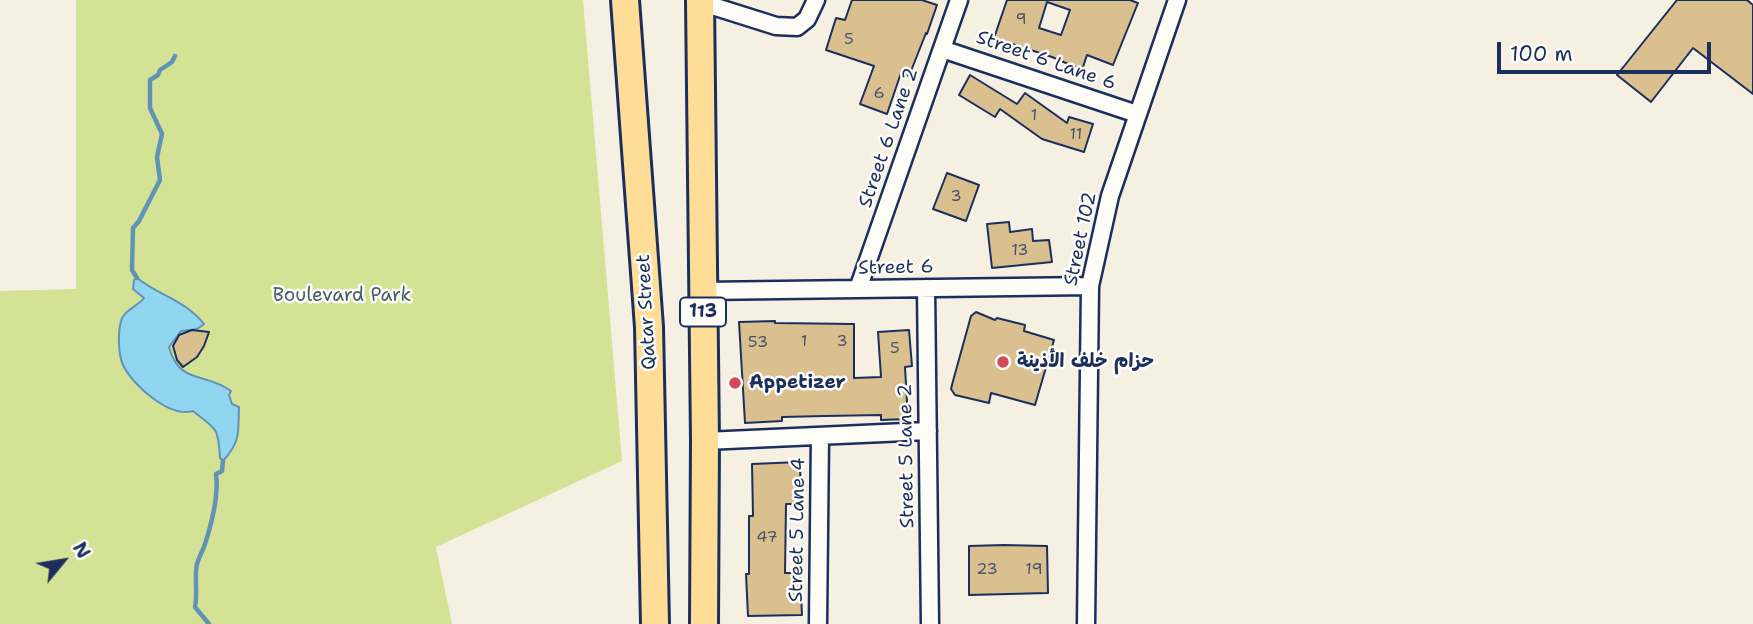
<!DOCTYPE html>
<html>
<head>
<meta charset="utf-8">
<style>
  body { margin:0 }
  #map { position:relative; width:1753px; height:624px; overflow:hidden; background:#f6f0e2; font-family:"Shantell Sans",sans-serif }
  canvas { display:block }
  .north { position:absolute; left:28px; top:526px; width:70px; height:70px; -webkit-text-stroke:5px #fdfcf7; paint-order:stroke; rotate:60deg; font-size:19px; font-weight:700; line-height:28px; text-align:center; color:#1b2f5e }
  .north::after { content:''; display:block; margin:auto; width:24px; height:32px; background:#1b2f5e; clip-path:polygon(50% 0,100% 100%,50% 72%,0 100%) }
  .scale { position:absolute; left:1497px; top:42px; width:214px; height:32px; box-sizing:border-box; border:4px solid #1b2f5e; border-top:0; padding-left:9px; font-size:21px; line-height:24px; white-space:nowrap; color:#1b2f5e; -webkit-text-stroke:5px #fdfcf7; paint-order:stroke }
</style>
</head>
<body>
<div id="map">
<canvas width="1753" height="624"></canvas>
<div class="north">N</div>
<div class="scale">100 m</div>
</div>
<script>
const ctx = document.querySelector('canvas').getContext('2d');
ctx.lineJoin = 'round';
function paint(path, color) { ctx.fillStyle = color; ctx.fill(path, 'evenodd'); }
function trace(path, color, width, dash) { ctx.strokeStyle = color; ctx.lineWidth = width; ctx.lineCap = dash ? 'butt' : 'round'; ctx.setLineDash(dash || []); ctx.stroke(path); }
function label(font, color, halo, rows, align = 'center') {
  ctx.font = font + ' "Shantell Sans","Playpen Sans Arabic",sans-serif'; ctx.lineWidth = 5; ctx.setLineDash([]); ctx.textBaseline = 'middle'; ctx.strokeStyle = halo; ctx.fillStyle = color; for (const [text, x, y, turn = 0] of rows) {
    ctx.save(); ctx.translate(x, y); ctx.rotate((+turn || 0) * Math.PI / 180); ctx.textAlign = isNaN(turn) ? turn : align; if (halo) ctx.strokeText(text, 0, 0); ctx.fillText(text, 0, 0); ctx.restore();
  }
}
paint(new Path2D(`
  M76,0H583L622,461L436,547L452,624H0V291L76,289Z`), '#d4e295');
const water = new Path2D(`
  M137,278C160,296 185,300 204,324L197,329L181,331L169,347C179,385 206,372 231,391L229,395L232,404L239,407C238,433 241,441 223,461L220,458C218,425 216,430 193,411C170,418 133,386 123,365C118,354 118,332 121,321C123,311 138,306 144,298L133,289L134,280Z`);
paint(water, '#90d6f1');
trace(water, '#6193b6', 2);
trace(new Path2D(`
  M137,278L132,270L133,228L139,221L160,180L157,157L162,134L150,108V80L158,75L160,70L172,62L175,56
  M209,624L195,607C198,592 194,578 197,564C199,556 203,551 205,544C212,522 219,496 216,474L222,471L223,461`), '#6193b6', 4.5);
const building = new Path2D(`
  M852,0H922L937,5L927,34L926,33L909,76L901,73L887,114L860,104L874,66L826,50L836,18L845,20Z
  M1007,0H1130L1138,3L1113,65L1087,55L1082,70L1052,57L994,38ZM1047,2L1070,10L1061,35L1039,28Z
  M1677,0H1747L1753,5V94L1693,48L1651,102L1617,75Z
  M970,75L1017,104L1025,93L1067,123L1069,117L1093,124L1084,152L1042,139L1000,109L995,117L959,95Z
  M947,173L979,185L966,221L933,209Z
  M1009,222L1010,232L1032,229L1033,241L1049,240L1052,262L992,268L987,224Z
  M976,312L995,320L997,318L1025,325L1024,331L1054,340L1035,405L991,393L989,403L955,395L951,389L953,381L971,316Z
  M775,321V323L854,324V378L881,377L878,332L909,330L912,366L905,367L908,419L881,420V415L825,416L782,417V421L745,423L739,322Z
  M192,330L209,332L204,346L197,357L183,367L177,360L173,346L179,335Z
  M800,462L801,504H786L785,573H800L802,615L748,616L746,574H749V516H753L752,464Z
  M1004,545L1047,546L1048,593L969,595V546Z`);
paint(building, '#dabf8f');
trace(building, '#1b2f5e', 2);
const street = new Path2D(`
  M700,2L776,26L797,27L807,19L816,0
  M942,49L1137,114
  M926,288L930,624
  M858,289L959,0
  M703,291L1090,286
  M705,441L928,431
  M818,624L820,436
  M1086,624L1090,286L1110,196L1177,0`);
const primary = new Path2D(`
  M625,0L649,327L655,624
  M700,0L705,441L704,624`);
trace(street, '#1b2f5e', 21);
trace(primary, '#1b2f5e', 32);
trace(street, '#fdfcf7', 16);
trace(primary, '#ffdd96', 26);
for (const [x, y, r, color] of [
  [1003,362,7,"#d1495b"],
  [735,383,7,"#d1495b"]
]) { const dot = new Path2D(); dot.arc(x, y, r, 0, 2 * Math.PI); ctx.fillStyle = color; ctx.fill(dot); trace(dot, '#fdfcf7', 2.5); }
label('16px', '#4b536a', null, [
  ["9",1021,20],
  ["5",849,40],
  ["6",879,94],
  ["1",1034,116],
  ["11",1076,135],
  ["3",956,197],
  ["13",1020,251],
  ["1",804,342],
  ["3",842,342],
  ["53",758,343],
  ["5",895,349],
  ["47",767,538],
  ["23",987,570],
  ["19",1034,570]
]);
for (const [x, y, w] of [
  [703,312,46]
]) { const box = new Path2D(); box.roundRect(x - w / 2, y - 14.5, w, 29, 5); ctx.fillStyle = '#fdfcf7'; ctx.fill(box); trace(box, '#1b2f5e', 2); }
label('bold 18px', '#1b2f5e', null, [
  ["113",703,312]
]);
label('19px', '#1b2f5e', '#fdfcf7', [
  ["Street 6 Lane 6",1046,61,19],
  ["Street 6 Lane 2",889,138,-71],
  ["Street 102",1081,239,-78],
  ["Street 6",896,268,-1],
  ["Qatar Street",647,312,-93],
  ["Street 5 Lane 2",907,456,-91],
  ["Street 5 Lane 4",798,530,-89]
]);
label('19px', '#495c6c', '#fdfcf7', [
  ["Boulevard Park",342,296]
]);
label('bold 19px', '#1b2f5e', '#fdfcf7', [
  ["حزام خلف الأذينة",1017,362],
  ["Appetizer",749,383]
], 'left');
</script>
</body>
</html>
